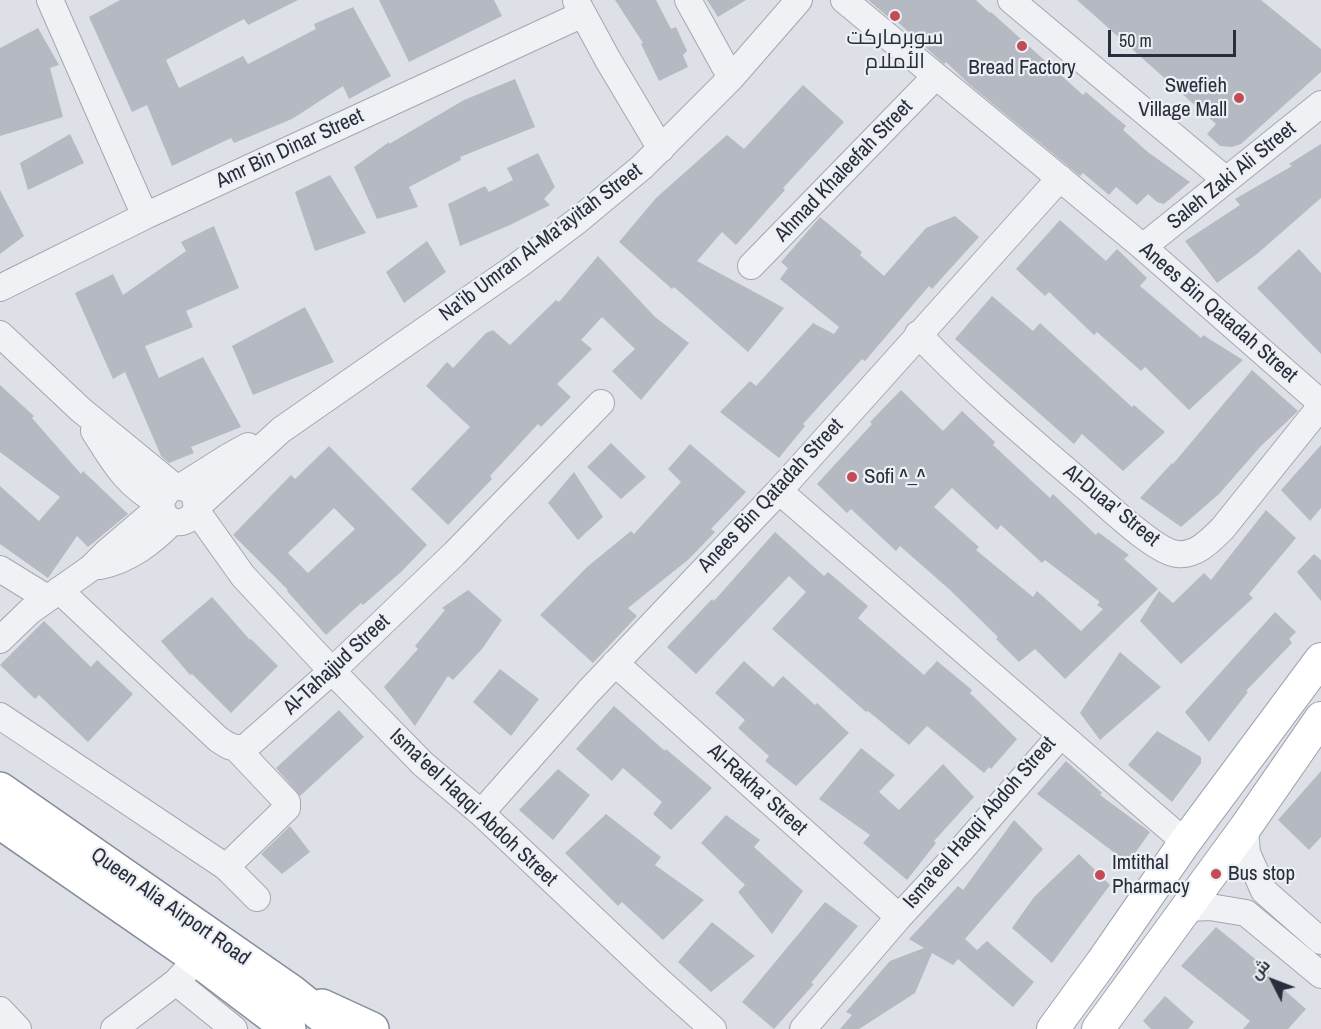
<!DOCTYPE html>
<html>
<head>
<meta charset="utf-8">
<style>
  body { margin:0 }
  #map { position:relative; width:1321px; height:1029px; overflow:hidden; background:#dde0e6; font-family:"Archivo Narrow",Cairo,sans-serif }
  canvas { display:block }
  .north { position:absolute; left:1243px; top:951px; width:60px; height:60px; -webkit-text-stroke:4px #eceff4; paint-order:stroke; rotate:312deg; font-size:16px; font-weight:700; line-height:24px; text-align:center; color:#282e3b }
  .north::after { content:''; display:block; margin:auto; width:21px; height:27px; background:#282e3b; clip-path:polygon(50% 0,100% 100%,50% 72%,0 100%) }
  .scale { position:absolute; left:1108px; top:30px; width:128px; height:27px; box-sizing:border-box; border:3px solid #282e3b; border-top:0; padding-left:8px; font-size:18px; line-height:21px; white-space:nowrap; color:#282e3b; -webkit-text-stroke:4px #eceff4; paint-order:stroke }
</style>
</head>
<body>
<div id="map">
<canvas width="1321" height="1029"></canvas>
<div class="north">ش</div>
<div class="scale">50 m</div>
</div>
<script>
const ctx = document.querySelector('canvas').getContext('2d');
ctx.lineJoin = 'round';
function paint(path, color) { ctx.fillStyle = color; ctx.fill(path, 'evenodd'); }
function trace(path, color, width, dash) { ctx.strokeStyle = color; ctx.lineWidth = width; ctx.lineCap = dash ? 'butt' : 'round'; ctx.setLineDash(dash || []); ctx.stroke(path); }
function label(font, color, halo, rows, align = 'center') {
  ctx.font = font + ' "Archivo Narrow",Cairo,sans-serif'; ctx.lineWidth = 4.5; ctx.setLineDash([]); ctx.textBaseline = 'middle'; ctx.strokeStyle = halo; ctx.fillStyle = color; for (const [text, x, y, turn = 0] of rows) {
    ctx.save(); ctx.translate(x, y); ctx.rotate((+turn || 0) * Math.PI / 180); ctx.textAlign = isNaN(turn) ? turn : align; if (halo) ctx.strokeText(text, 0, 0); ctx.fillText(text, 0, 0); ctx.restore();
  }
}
paint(new Path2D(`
  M120,0H298L248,25L244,19L166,60L179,88L243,56L248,64L316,29L314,24L353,7L391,76L349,99L343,86L292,119L234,143L231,138L172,166L147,105L132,112L89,17Z
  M379,0H494L502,16L409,62Z
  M615,0H656L671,29L676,27L687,51L683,55L688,67L659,81L641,44L643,43Z
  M707,0H746L718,17Z
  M868,0H976L990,13L991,12L1083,95L1086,92L1126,126L1123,130L1149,153L1190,182L1164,204L1157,202L1148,194L1137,205L1116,187L1109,195L1083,173L1080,176L970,85L946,62L944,64L893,18L892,20Z
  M1077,0H1261L1321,49V72L1241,144L1232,147L1220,146L1207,134L1216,124Z
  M38,28L59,65L50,68L63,117L0,136V48Z
  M515,79L535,127L460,157L461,160L409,187L418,207L377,219L354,167L389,142V144L464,100Z
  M803,85L844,122L783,188L785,190L736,245L722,232L697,261L784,308L748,352L674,287L672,289L619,242L656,198L727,135L744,149Z
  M70,134L84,163L28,190L20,163Z
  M1321,144V198L1257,254L1217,283L1185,241L1240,205L1235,199L1292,166L1289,164Z
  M538,153L555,187L544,199L550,205L510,225L460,246L448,204L485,186L489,192L513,180L507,168Z
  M330,175L366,233L315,251L295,192Z
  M0,190L24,236L0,254Z
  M955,216L979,237L932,289L929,286L865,361L862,359L803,424L805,426L779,458L720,412L750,381L756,386L813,323L834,334L839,327L780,279L788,268L781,262L820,217L862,252L860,255L884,276L926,228Z
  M1060,220L1106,261L1117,249L1147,278L1140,286L1201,338L1203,335L1243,360L1189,410L1145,367L1141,371L1097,332L1094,335L1049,292L1045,296L1016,269Z
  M214,226L239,288L186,311L193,327L145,346L159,378L203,357L241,427L191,447L194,453L169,463L161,456L125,372L113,379L75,293L113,274L123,295L186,251L181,242Z
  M427,241L446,272L404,303L386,272Z
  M1299,249L1321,273V354L1257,288Z
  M598,256L655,317L689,343L641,400L612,371L635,349L602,317L581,340L592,349L557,384L571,397L541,427L538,424L490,476L492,479L448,525L411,489L470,427L426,386L447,362L453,368L486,333L493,330L510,345L556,300L559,302Z
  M992,296L1033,331L1040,323L1132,407L1134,405L1165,432L1123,471L1082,434L1074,444L955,339Z
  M305,307L334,362L253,395L232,346Z
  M1252,370L1298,411L1260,447L1219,494L1181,527L1140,498L1172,463L1173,464Z
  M0,385L34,416L32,418L81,474L83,471L128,514L88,547L77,536L48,578L0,544V486L39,521L60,497L0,452Z
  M901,390L943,431L962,411L995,442L993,445L1050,498L1053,494L1096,535L1098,532L1129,555L1124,559L1158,589L1065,679L1035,649L1019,662L996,639L998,637L950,590L900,546L896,551L851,509L847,513L817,484L872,424L870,422ZM952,488L997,530L1001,525L1042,563L1045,560L1100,602L1097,605L1103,609L1081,631L1037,591L1033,597L976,550L979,547L934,507Z
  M611,443L646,477L621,499L587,467Z
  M690,444L746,492L711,529L715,532L689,559L628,608L637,616L593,663L540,615L587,567L631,531L634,534L681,482L668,469Z
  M1321,445V508L1310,521L1281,490Z
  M329,446L427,545L401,572L363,605L361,603L326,635L287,591L288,590L233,535L291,475L295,479ZM334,508L355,529L308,573L288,553Z
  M574,472L603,517L578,540L548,503Z
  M1266,510L1296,538L1249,594L1253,598L1181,664L1140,621L1159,591L1173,603L1204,573L1211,580Z
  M775,532L824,576L828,572L868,606L858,618L924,675L937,661L972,690L970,693L1017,739L991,769L989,767L984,773L927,726L909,745L868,711L866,712L772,629L806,592L789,576L696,674L667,647L712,599L714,601Z
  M1314,554L1321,560V601L1297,572Z
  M468,590L502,620L482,649L453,680L448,676L415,726L384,687L418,649L415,646L445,610L442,608Z
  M212,597L250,640L251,639L278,666L231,713L192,674L190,675L161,641Z
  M1275,612L1296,632L1289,639L1292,643L1246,691L1248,692L1209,742L1185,712Z
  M44,621L91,667L97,660L133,694L88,742L39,695L35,699L0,665Z
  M1120,652L1161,687L1100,740L1080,713Z
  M744,661L773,687L783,676L815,705L817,703L849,733L796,786L765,761L769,756L738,728L745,720L715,693Z
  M500,669L539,699L511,736L473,702Z
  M614,706L665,751L666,749L712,788L671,830L653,814L662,802L623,768L612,781L576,749Z
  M339,710L364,737L300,796L276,768Z
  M1157,731L1201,757V763L1172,802L1128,765Z
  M861,748L895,775L879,792L899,810L943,764L974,797L934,841L936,843L907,880L863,843L870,835L819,799Z
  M1066,761L1102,793L1100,795L1150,832L1128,863L1037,794Z
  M558,769L590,795L553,840L519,810Z
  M1321,771V837L1309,850L1278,820Z
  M606,814L661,857L655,865L704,900L663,940L622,902L618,906L565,853Z
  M726,815L760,840L754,847L803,891L772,934L738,892L745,885L701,843Z
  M1014,820L1043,849L965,939L977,950L987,941L1034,982L1013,1007L958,959L953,965L932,953L915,993L859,1029H840L852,1015L846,1012L890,961L924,948L909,939L958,886L963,890Z
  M290,826L310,852L282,874L261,854Z
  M1079,854L1110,885L1052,963L1012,928L1034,897Z
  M825,902L858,926L811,983L814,984L774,1029L742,1002Z
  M712,922L755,956L711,992L678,962Z
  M1216,927L1270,971L1267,975L1306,1009L1288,1029H1243L1250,1021L1181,966Z
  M1165,996L1194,1022L1188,1029H1151L1143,1021Z`), '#b5b9c2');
const minor = new Path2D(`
  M50,0L145,216
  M688,0L731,78
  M844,0L1143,247L1321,403
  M1011,0L1226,180
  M576,1L608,60L661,149
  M1143,247L1321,104
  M751,266L936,76
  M0,288L145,216L583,14
  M0,334L81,410L175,487
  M918,334C971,390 1030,439 1088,489C1106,504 1155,552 1177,554C1196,556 1210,541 1223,528L1321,406
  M94,431C114,463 127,486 161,504
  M182,486L228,457L248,446
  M779,491L1185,842
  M197,507L194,493L182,486L169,489L161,501C161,526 189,530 197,507L281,430L517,266L577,221L642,167L731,78L799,0
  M196,510L243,576L332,671L423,764L481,813L656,978L713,1029
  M100,566C130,560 152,542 173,521
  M0,569L47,598
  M59,590L218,739C228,746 234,750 246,747L332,671L454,554L601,403
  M0,640L30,611L91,568L106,553L161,506
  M615,663L899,917
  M0,716L226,867L257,898
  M481,813L589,691L779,491L1060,178
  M1245,828L1247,853L1264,891L1321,941
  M226,867L287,808V802L237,749
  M1187,908L1210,907L1246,913L1321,975
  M176,982L234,1029
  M0,1010L18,1029
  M114,1029L176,982L197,959
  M803,1029L899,917L961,850L1060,736`);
const major = new Path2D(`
  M1053,1029L1102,962L1185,842L1321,659
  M1098,1029L1245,828L1321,718`);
const highway = new Path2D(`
  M0,789L292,992L338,1029
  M0,822L186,951L289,1029
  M322,1006L372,1029`);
trace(minor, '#a3a7af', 28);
trace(major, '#9ea4b0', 34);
trace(highway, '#868d9b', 36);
trace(minor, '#f0f1f4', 26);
trace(major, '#fff', 32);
trace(highway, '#fff', 33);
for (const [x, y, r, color] of [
  [895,16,6,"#c14c56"],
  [1022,46,6,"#c14c56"],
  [1239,98,6,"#c14c56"],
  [852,477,6,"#c14c56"],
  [1216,874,6,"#c14c56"],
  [1100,875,6,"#c14c56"]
]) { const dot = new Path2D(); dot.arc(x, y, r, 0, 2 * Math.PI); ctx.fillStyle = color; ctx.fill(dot); trace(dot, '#eceff4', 2); }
label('21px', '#282e3b', '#eceff4', [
  ["سوبرماركت",895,38,"center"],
  ["الأملام",895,62,"center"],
  ["Bread Factory",1022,68,"center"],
  ["Swefieh",1227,86,"right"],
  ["Village Mall",1227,110,"right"],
  ["Sofi ^_^",864,477],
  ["Imtithal",1112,863],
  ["Pharmacy",1112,887],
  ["Bus stop",1228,874]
], 'left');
label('21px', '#282e3b', '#eceff4', [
  ["Amr Bin Dinar Street",290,149,-25],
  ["Ahmad Khaleefah Street",844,171,-46],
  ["Saleh Zaki Ali Street",1232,176,-39],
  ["Na'ib Umran Al-Ma'ayitah Street",541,243,-37],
  ["Anees Bin Qatadah Street",1218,313,41],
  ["Anees Bin Qatadah Street",771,496,-47],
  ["Al-Duaa' Street",1111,506,39],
  ["Al-Tahajjud Street",337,665,-43],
  ["Al-Rakha' Street",757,790,42],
  ["Isma'eel Haqqi Abdoh Street",473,808,43],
  ["Isma'eel Haqqi Abdoh Street",980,823,-49],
  ["Queen Alia Airport Road",170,907,35]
]);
</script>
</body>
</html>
